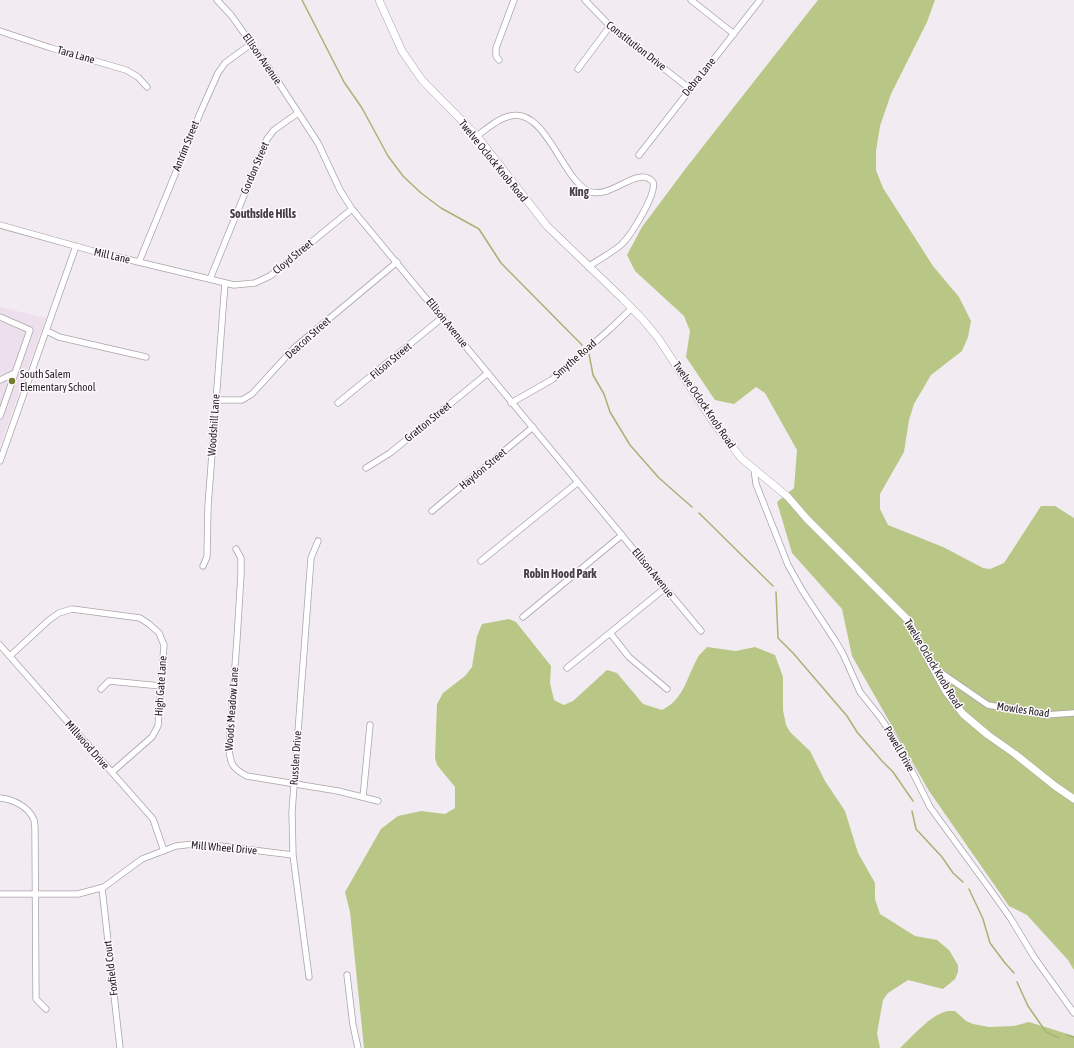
<!DOCTYPE html>
<html>
<head>
<meta charset="utf-8">
<style>
  body { margin:0 }
  canvas { display:block; background:#f2ebf1 }
</style>
</head>
<body>
<canvas width="1074" height="1048"></canvas>
<script>
const ctx = document.querySelector('canvas').getContext('2d');
ctx.lineJoin = 'round';
function paint(path, color) { ctx.fillStyle = color; ctx.fill(path, 'evenodd'); }
function trace(path, color, width, dash) { ctx.strokeStyle = color; ctx.lineWidth = width; ctx.lineCap = dash ? 'butt' : 'round'; ctx.setLineDash(dash || []); ctx.stroke(path); }
function label(font, color, halo, rows, align = 'center') {
  ctx.font = font + ' "Asap Condensed",sans-serif'; ctx.lineWidth = 3; ctx.setLineDash([]); ctx.textBaseline = 'middle'; ctx.strokeStyle = halo; ctx.fillStyle = color; for (const [text, x, y, turn = 0] of rows) {
    ctx.save(); ctx.translate(x, y); ctx.rotate((+turn || 0) * Math.PI / 180); ctx.textAlign = isNaN(turn) ? turn : align; if (halo) ctx.strokeText(text, 0, 0); ctx.fillText(text, 0, 0); ctx.restore();
  }
}
paint(new Path2D(`
  M0,307L46,318L0,445Z`), '#ede0ec');
paint(new Path2D(`
  M818,0H935L927,22L891,94L880,126L876,151V170L883,188L933,266L959,297L971,321L968,337L962,351L931,375L914,404L909,420L904,452L880,494V509L888,525L943,547L983,568L990,569L1004,563L1041,506H1055L1074,518V970L1068,960L1027,915L1009,906L929,791L852,656L842,609L792,553L777,502L794,488L797,450L765,393L756,387L734,404L715,400L686,357L690,331L684,316L635,271L627,255L642,227L686,168Z
  M509,619L516,622L551,666L550,683L554,700L564,705L573,701L607,670L617,673L643,704L662,710C684,699 686,679 697,659C699,654 704,651 707,647L736,651L755,647L775,655L783,677V710L786,725L790,732L810,751L825,781L845,811L858,853L875,883V899L880,914L915,936L937,940L949,950L958,965V972L955,979L943,989L908,980L888,993L883,1000L877,1033L880,1048H364L350,912L345,892L381,829L398,816L421,811L445,814L455,808V787L437,765L435,758L437,704L443,693L465,676L472,667L477,636L482,624Z
  M948,1011H955L966,1021L973,1024L989,1027L1014,1026L1029,1022L1074,1036V1048H900C913,1036 931,1014 948,1011Z`), '#b8c786');
trace(new Path2D(`
  M302,0L344,82L362,108L388,156L403,176L421,193L441,208L479,229L501,263L582,345
  M589,354L593,375L604,394L610,412L630,445L659,478L692,507
  M699,513L773,586
  M776,592L778,638L793,653L847,716L857,732L882,761L893,772L913,801
  M912,811L916,829L942,857L953,873L963,882
  M969,889L983,919L990,943L1005,963L1014,973
  M1017,982L1028,1006L1046,1032L1059,1038
  M1067,1035L1074,1037`), '#a6b474', 1.5);
const minor = new Path2D(`
  M217,0L231,15L273,74L318,143L340,190L352,209L701,631
  M585,0L610,26L690,89
  M691,0L734,34
  M0,31L51,48L126,70L138,77L147,87
  M499,60L496,56V48L514,0
  M578,69L610,26
  M477,136C486,129 499,118 510,116C547,107 563,184 591,192C613,198 638,165 653,182C657,194 631,235 622,244C612,253 599,259 588,267
  M639,155L760,0
  M0,225L93,251L234,285L255,283L270,276L352,209
  M139,262L201,111L218,73L225,63L251,44
  M210,279L267,139L274,130L298,113
  M0,317L30,330L0,416
  M47,331L59,337L146,357
  M0,380L15,373
  M216,400H242L252,394L294,348L397,262
  M338,403L443,317
  M511,403L553,379L609,330L632,308
  M0,461L76,246
  M366,468L390,453L488,373
  M754,469L756,484L788,565L802,590L836,642L843,654L860,692L880,717L900,747L930,807L992,892L1011,919L1034,957L1074,1013
  M432,511L533,427
  M236,549L241,558V574L237,639L229,748C230,764 233,769 247,776L338,791L378,801
  M481,561L577,483
  M203,566L207,557L208,506L225,283
  M523,617L622,535
  M610,633L629,657L667,689
  M0,645L153,819L164,851
  M10,656L49,620L59,613L72,609L140,618L149,624L159,633L164,645L158,726L152,737L112,772
  M567,668L665,588
  M934,671L940,672L988,705L1045,715L1074,713
  M101,689L109,681L161,686
  M363,797L370,725
  M0,798C13,799 29,807 34,820C35,824 35,829 35,833L36,999L46,1009
  M102,888L120,1048
  M0,894H78L104,887L142,859L176,846L194,844L212,845L293,855
  M347,975L353,1025L358,1048
  M309,977L293,855L292,812L311,558L318,541`);
const tertiary = new Path2D(`
  M379,0L402,51L422,80L477,136L547,226L623,299L645,322L658,338L714,423L741,458L788,497L807,519L908,620L927,657L947,693L963,714L988,735L1015,754L1055,786L1074,799`);
trace(minor, '#aaa4aa', 7);
trace(tertiary, '#aaa4aa', 8);
trace(minor, '#fff', 5.5);
trace(tertiary, '#fff', 7);
for (const [x, y, r, color] of [
  [12,381,4,"#71802e"]
]) { const dot = new Path2D(); dot.arc(x, y, r, 0, 2 * Math.PI); ctx.fillStyle = color; ctx.fill(dot); trace(dot, '#fff9fe', 1.5); }
label('11px', '#242224', '#fff9fe', [
  ["Constitution Drive",636,46,38],
  ["Tara Lane",76,55,16],
  ["Ellison Avenue",262,59,55],
  ["Debra Lane",699,77,-51],
  ["Antrim Street",186,146,-68],
  ["Twelve Oclock Knob Road",493,161,51],
  ["Gordon Street",255,168,-67],
  ["Mill Lane",112,256,13],
  ["Cloyd Street",293,257,-39],
  ["Ellison Avenue",447,323,51],
  ["Deacon Street",308,338,-42],
  ["Smythe Road",575,359,-41],
  ["Filson Street",391,361,-40],
  ["Twelve Oclock Knob Road",704,405,56],
  ["Gratton Street",428,422,-39],
  ["Woodshill Lane",214,425,-86],
  ["Haydon Street",483,469,-40],
  ["Ellison Avenue",653,573,51],
  ["Twelve Oclock Knob Road",933,664,59],
  ["High Gate Lane",161,686,-86],
  ["Woods Meadow Lane",232,709,-86],
  ["Mowles Road",1023,710,8],
  ["Millwood Drive",87,745,49],
  ["Powell Drive",899,749,60],
  ["Russlen Drive",296,758,-86],
  ["Mill Wheel Drive",224,848,5],
  ["Foxfield Court",111,968,-97]
]);
label('11px', '#242224', '#fff9fe', [
  ["South Salem",20,375],
  ["Elementary School",20,388]
], 'left');
label('bold 12px', '#464045', '#fff9fe', [
  ["King",579,192],
  ["Southside Hills",263,214],
  ["Robin Hood Park",560,574]
]);
</script>
</body>
</html>
